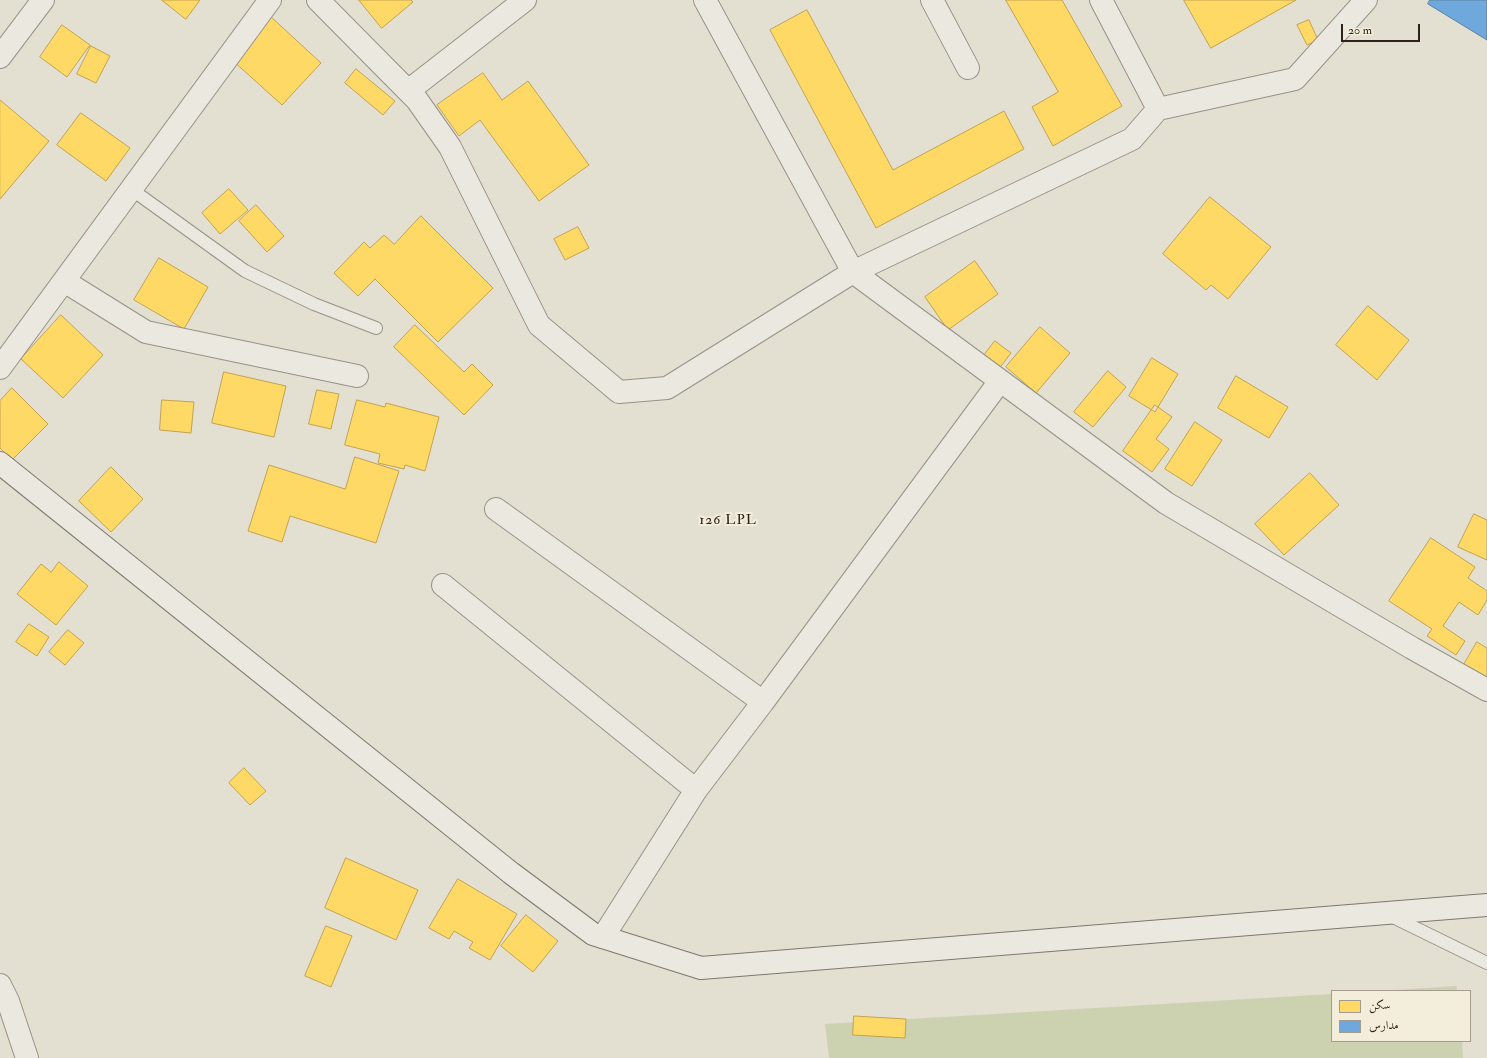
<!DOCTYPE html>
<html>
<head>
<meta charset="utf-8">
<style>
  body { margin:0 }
  #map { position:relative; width:1487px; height:1058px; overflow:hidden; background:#e4e0d1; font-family:"IM FELL Double Pica",Amiri,serif }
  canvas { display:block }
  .legend { position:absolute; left:1331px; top:990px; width:140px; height:52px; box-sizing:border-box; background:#f3eddc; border:1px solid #a59b8e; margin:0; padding:5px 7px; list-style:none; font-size:12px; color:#2f211a }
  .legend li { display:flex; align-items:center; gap:8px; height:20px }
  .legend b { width:20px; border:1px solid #a59b8e }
  .scale { position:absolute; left:1341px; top:24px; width:79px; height:18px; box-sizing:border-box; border:2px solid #2f211a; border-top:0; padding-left:5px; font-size:12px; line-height:14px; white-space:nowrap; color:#2f211a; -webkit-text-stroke:3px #f3eddc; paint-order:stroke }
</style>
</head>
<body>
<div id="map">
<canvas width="1487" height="1058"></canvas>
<ul class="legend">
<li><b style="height:11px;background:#ffd966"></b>سكن</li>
<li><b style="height:11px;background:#6fa8dc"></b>مدارس</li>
</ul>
<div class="scale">20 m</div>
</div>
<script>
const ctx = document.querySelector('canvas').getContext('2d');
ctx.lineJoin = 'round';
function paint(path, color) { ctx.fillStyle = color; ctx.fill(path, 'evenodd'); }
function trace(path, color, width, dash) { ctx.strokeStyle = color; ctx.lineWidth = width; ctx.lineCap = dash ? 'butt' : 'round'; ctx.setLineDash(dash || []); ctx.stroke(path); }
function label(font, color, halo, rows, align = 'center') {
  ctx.font = font + ' "IM FELL Double Pica",serif'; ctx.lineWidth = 4; ctx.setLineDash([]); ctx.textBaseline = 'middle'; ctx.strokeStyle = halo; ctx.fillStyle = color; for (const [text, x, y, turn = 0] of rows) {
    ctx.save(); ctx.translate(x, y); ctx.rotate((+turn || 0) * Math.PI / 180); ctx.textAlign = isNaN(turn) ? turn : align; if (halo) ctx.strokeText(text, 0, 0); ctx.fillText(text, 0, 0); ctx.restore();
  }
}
paint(new Path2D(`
  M1457,986V991H1379Z
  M1332,994V1041H1462L1463,1058H829L825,1024Z`), '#ccd1b0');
const homes = new Path2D(`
  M162,0H200L186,19Z
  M359,0H411L413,2L382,28Z
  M1006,0H1062L1122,106L1053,146L1032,107L1058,92Z
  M1184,0H1296L1211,48Z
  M807,10L893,170L1004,111L1024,149L876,228L770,30Z
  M270,16L321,63L282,105L231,59Z
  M1309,20L1318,40L1307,45L1297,25Z
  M62,25L90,45L67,77L40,57Z
  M91,46L110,56L96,83L77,74Z
  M356,69L395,101L383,115L345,83Z
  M483,73L502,100L528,81L589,165L539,201L480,120L459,136L437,105Z
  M0,100L49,141L0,199Z
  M81,113L130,148L106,181L57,145Z
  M229,189L248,210L220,234L202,213Z
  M1210,197L1271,247L1228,299L1211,285L1206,290L1163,254Z
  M256,205L284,236L267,252L239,221Z
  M421,216L493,288L438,342L375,279L358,296L334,273L364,242L370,248L384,235L394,244Z
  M578,227L589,248L565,260L554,239Z
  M159,258L208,287L184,329L134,300Z
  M975,261L998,294L948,330L925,297Z
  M1368,306L1409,340L1377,380L1336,345Z
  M61,315L103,355L63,398L21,359Z
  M415,325L464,372L472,364L493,385L464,415L394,347Z
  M1040,327L1070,353L1036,393L1006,367Z
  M995,341L1011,353L998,370L982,358Z
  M1152,358L1178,374L1155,412L1129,396Z
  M1108,371L1126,387L1093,427L1074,412Z
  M224,372L286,386L274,437L212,423Z
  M1236,376L1288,407L1269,438L1218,408Z
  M12,388L48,424L12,460L0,448V401Z
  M317,390L339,394L331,429L309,424Z
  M162,400L194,402L191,433L160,430Z
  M357,400L385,407L386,403L439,417L425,471L405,465L404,469L378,463L380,454L345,445Z
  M1155,405L1172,417L1156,439L1169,449L1152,472L1123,451Z
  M1195,422L1222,440L1192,486L1165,469Z
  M355,457L399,471L376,543L290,516L282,542L248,531L269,465L345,489Z
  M111,467L143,499L111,532L79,501Z
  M1310,473L1339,505L1284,555L1255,524Z
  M1474,514L1487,520V560L1458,547Z
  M1431,538L1475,567L1468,578L1487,591V600L1478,615L1459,602L1443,626L1465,641L1456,655L1427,636L1432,629L1389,601Z
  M59,562L88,586L56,625L17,594L41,564L51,572Z
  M29,624L49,637L37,656L16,642Z
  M68,630L84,643L65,665L49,652Z
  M1477,642L1487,648V684L1462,668Z
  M244,768L266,791L250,805L229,783Z
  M346,858L418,890L396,940L325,908Z
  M458,879L517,914L490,960L469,948L473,942L454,931L449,939L429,928Z
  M526,915L558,941L533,972L501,946Z
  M326,926L352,936L331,987L305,976Z
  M854,1016L906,1019L905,1038L853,1035Z`);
paint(homes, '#ffd966');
trace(homes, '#c1a24f', 1);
const schools = new Path2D(`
  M1430,0H1487V40L1428,4Z`);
paint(schools, '#6fa8dc');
trace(schools, '#5c80a2', 1);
const lane = new Path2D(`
  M131,189L245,271L314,304L376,328
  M1391,916L1487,963`);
const street = new Path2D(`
  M318,0L417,100L450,147L539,325L619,392L667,388L853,272L1132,139L1158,109L1101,0
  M705,0L853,272L1166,503L1412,648L1487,690
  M932,0L968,68
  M0,57L43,0
  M408,91L525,0
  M1158,109L1295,79L1366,0
  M64,281L146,332L357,376
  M0,368L270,0
  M496,509L763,702L1000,381
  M443,585L696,790L763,702
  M603,937L696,790
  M0,985L8,1001L27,1058`);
const secondary = new Path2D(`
  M0,463L511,873L593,934L701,968L1487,905`);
trace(lane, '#969289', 14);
trace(street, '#969289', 24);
trace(secondary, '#7d7870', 24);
trace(lane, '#ebe8e0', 12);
trace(street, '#ebe8e0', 22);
trace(secondary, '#ebe8e0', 22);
ctx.letterSpacing = '1px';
label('14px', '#2f211a', '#f3eddc', [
  ["126 LPL",728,521]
]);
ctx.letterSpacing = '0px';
</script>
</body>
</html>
